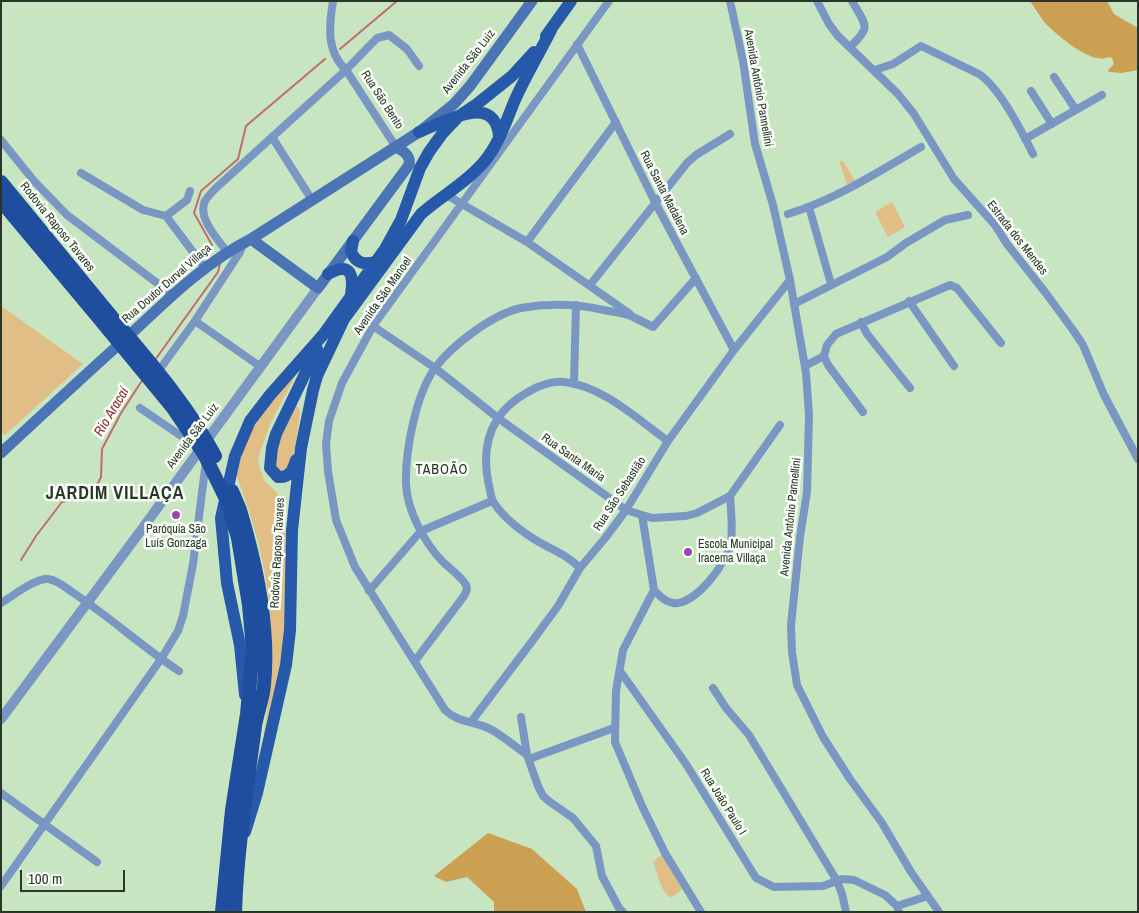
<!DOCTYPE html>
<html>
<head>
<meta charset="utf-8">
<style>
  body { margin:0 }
  #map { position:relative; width:1139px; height:913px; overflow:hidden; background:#c7e5c0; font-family:"Archivo Narrow",sans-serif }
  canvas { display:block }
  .frame { position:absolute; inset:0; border:2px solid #2a3627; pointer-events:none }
  .scale { position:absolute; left:20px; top:870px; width:105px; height:22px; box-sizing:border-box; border:2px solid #2a3627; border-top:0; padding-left:6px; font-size:15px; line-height:18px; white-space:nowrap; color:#2a3627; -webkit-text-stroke:4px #f8fef7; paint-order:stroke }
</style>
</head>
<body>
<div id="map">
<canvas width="1139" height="913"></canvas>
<div class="frame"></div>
<div class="scale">100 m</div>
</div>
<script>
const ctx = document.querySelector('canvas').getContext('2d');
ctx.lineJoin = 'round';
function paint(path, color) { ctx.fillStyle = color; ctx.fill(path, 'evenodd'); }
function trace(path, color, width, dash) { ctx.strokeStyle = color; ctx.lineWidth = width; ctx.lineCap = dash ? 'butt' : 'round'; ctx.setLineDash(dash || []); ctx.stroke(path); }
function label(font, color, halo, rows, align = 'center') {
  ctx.font = font + ' "Archivo Narrow",sans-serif'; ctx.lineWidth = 5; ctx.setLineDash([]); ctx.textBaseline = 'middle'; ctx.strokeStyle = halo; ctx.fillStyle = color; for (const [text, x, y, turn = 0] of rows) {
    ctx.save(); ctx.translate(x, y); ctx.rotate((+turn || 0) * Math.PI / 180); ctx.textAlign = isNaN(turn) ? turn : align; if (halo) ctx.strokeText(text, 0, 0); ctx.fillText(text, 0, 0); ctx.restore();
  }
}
paint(new Path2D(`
  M839,161H843L855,181L847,184Z
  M892,202L905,227L888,237L875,212Z
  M1,306L83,364L5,435L1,431Z
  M298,371L271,422L259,455L258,463L264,480L277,493L285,517L286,577L283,650L263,739C266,718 270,696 271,674C275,602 261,538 235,472C243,451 250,431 263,413C274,398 287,385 298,371Z
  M296,406L299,408L300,412C297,433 296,455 285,473L277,471C274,447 286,428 296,406Z
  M662,854L682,889L671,898C659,889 659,876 653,862Z`), '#e0be85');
paint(new Path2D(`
  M1030,1H1107L1114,14L1138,28V70L1122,73L1109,72L1108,70L1114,64L1112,58L1108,57C1093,66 1057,35 1046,24C1040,17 1035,8 1030,1Z
  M488,833L532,849L577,889L586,912H494V902L467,877L446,882L434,876Z`), '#cba053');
trace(new Path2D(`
  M340,49L397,1
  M212,245L194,213L201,191L238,159L246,126L325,59
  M155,360L218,272L220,263
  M21,560L36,536L62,502L86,495L96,487L101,477L102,449L121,413L143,379`), '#c16c6d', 2);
trace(new Path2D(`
  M333,1C329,26 326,51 346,70L396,147
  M730,1L743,61L755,144L773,205L790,280L806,373L809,415L807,492L800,537L791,625L792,652L797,685L823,737L850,779L882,823L911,872L939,912
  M817,1L829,24L838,36L898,94L914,114L954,179L995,225L1007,244L1045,292L1073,330L1083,345L1104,395L1138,459
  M577,44L656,204L734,350
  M850,47C872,26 866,26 852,1
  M875,70L893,64L921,46L979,74C1000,88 1022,132 1033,154
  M1054,77L1076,110
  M1031,91L1052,124
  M272,137L312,200
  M1025,139L1102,95
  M1,140L34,181L67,215L173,295
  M81,173L143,210L166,216L205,268
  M445,194L527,242L630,314
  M809,207L831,284
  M788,214C835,200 878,172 921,147
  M166,216L187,200L190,191
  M527,242L616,122
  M227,252C218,239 197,218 205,201C208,196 212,192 216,188L346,70L377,38L389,35L407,49L419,66
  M590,285L687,163L696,155L730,134
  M909,301L954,366
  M794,304L887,257L906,243L945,220L968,215
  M195,321L261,367
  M861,322L867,334L910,388
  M373,326L435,368L498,418L626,510L652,518L686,516L697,513L730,496L780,425
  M824,356L827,345L836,334L950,285L957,288L1001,343
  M805,366L824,356L828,365L863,412
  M157,373L195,321L240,252L243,244
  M574,384L576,305
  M140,408L193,444
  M642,515L654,590L623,650L616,691L615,742L642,806L665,853L701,912
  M580,568C567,555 555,551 539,542C522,532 505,519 494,503C490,497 490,487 488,481C481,442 493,411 528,392C538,386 552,381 564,382C603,386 637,419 668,441
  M654,590C659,595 665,602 673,603C695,606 728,562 731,542C733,527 731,511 730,496
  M369,591L421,531L492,501
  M1,603C13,596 35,578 48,579C57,580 65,587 72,592C109,616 142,647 179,671
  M415,661L464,596C466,592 468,590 466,585C461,576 449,568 442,561C424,542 407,510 406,484C405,451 416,394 435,368C452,345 493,314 521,308C549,303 576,304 604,310C613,312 625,313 633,317C640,320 647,324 653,327L696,278
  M620,671L686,764L756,878L774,887L823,886L842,879L854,880L885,895L897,906L899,912
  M713,688L726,708L749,735L837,881L842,894L846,912
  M521,717L527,755L538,786L543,796L550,802L573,818L596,846L602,876L619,908L623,912
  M471,722L533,640L558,606L580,568L606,537L626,510L668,441L734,350L790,280
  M527,755C516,747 504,737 492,730C476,721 458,723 445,710L355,567L336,520L328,471L326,444L329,421L342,383L373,326L609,1
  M529,759L614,728
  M1,793L97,862
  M1,886L161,659L178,631L183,616L193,564L206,461
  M897,906L928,896`), '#7a97c4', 8);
trace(new Path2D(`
  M1,719L142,529L318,288`), '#7a97c4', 10);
trace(new Path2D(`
  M251,239L318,288L409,165C411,155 403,151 396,147
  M1,453C45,412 89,371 134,331C170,297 206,262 251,239L419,132L454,104L470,86L532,1`), '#4b74b7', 11);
trace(new Path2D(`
  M546,36L571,1
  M419,132C442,123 495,91 499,136
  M353,241L351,251C355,263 365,266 377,261
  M328,274C351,261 354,275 351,295
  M296,460C293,470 290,478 278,477L270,468L272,448L276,434L317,349
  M245,695L240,645L227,583L221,518L235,456L250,421L270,395L323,335L385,249L401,220L420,168L429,152L442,134L459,116L477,104L512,76L534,52
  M245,832L257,793L286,665L290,630L292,530L301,448L313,390L317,376L344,319L421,214C441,196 465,184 483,163C498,146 506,122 514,102C525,77 539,54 551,30`), '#2759ab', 12);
trace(new Path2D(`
  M1,182L111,316
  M1,201L103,323
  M235,912C237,850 247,788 255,726C257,713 263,699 264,685C269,635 260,583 247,535`), '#1e4e9d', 14);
trace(new Path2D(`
  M111,316C148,360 187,404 215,456
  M103,323L173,408L204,454L227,501L238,538L249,605L253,649L247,714L232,810L222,912
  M232,491L240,510L247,535`), '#1e4e9d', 14);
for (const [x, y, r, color] of [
  [176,515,5,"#9d45b1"],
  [688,552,5,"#9d45b1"]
]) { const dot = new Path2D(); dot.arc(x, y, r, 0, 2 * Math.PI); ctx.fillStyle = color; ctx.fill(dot); trace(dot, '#f8fef7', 2); }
label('12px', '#2a3627', '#f8fef7', [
  ["Avenida São Luiz",469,62,-52],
  ["Avenida Antônio Pannellini",758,88,80],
  ["Rua São Bento",382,100,57],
  ["Rua Santa Madalena",664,193,63],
  ["Rodovia Raposo Tavares",57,227,51],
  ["Estrada dos Mendes",1017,238,52],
  ["Rua Doutor Durval Villaça",167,284,-41],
  ["Avenida São Manoel",383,296,-55],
  ["Avenida São Luiz",193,436,-53],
  ["Rua Santa Maria",573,458,35],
  ["Rua São Sebastião",620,494,-57],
  ["Avenida Antônio Pannellini",791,517,-84],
  ["Rodovia Raposo Tavares",278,553,-87],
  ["Rua João Paulo I",723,802,58]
]);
label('12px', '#2a3627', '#f8fef7', [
  ["Paróquia São",176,530],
  ["Luís Gonzaga",176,544],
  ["Escola Municipal",698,545,"left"],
  ["Iracema Villaça",698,559,"left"]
]);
label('italic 14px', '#8e2731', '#f8fef7', [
  ["Rio Aracaí",112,412,-59]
]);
ctx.letterSpacing = '1px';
label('14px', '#2a3627', '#f8fef7', [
  ["TABOÃO",442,470]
]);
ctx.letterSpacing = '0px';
ctx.letterSpacing = '1px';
label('bold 18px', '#2a3627', '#f8fef7', [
  ["JARDIM VILLAÇA",115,494]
]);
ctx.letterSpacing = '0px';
</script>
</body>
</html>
